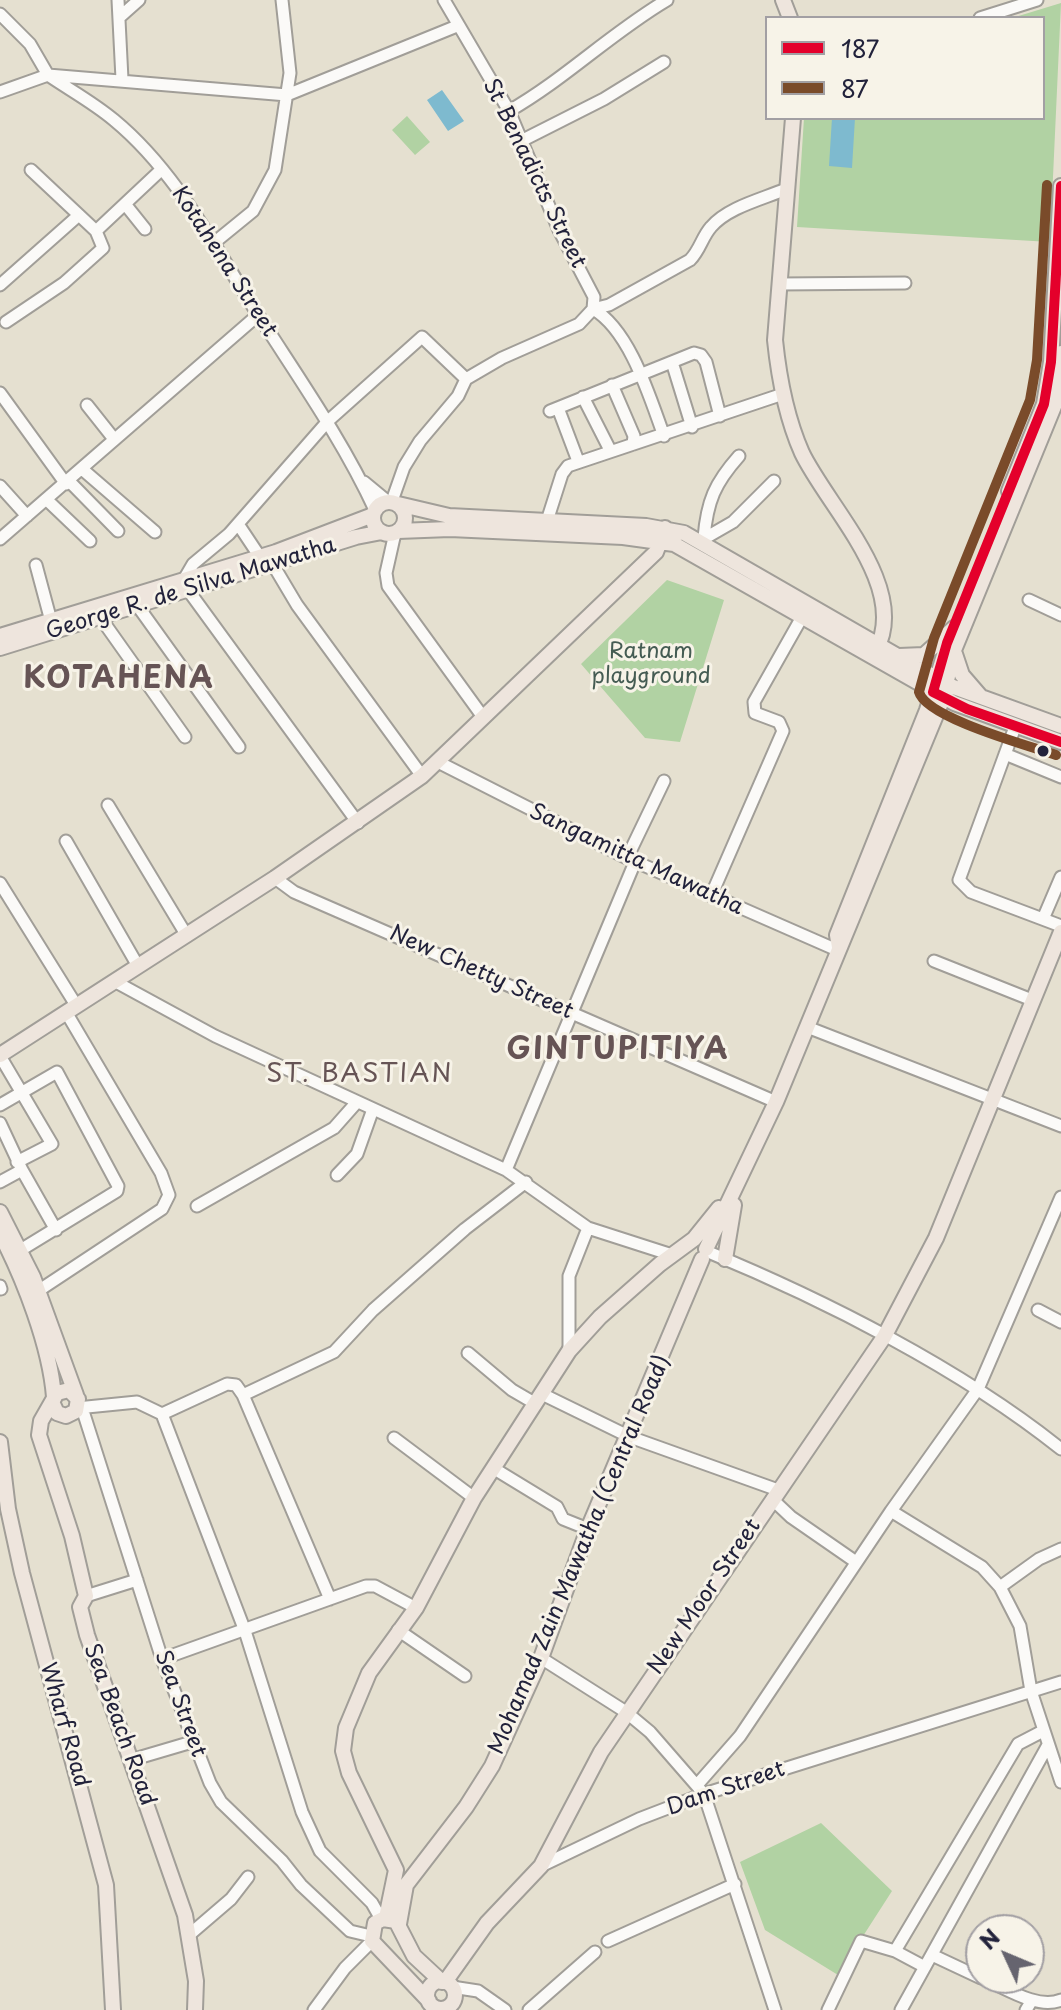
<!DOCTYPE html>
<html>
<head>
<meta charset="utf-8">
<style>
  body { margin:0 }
  #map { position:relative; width:1061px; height:2010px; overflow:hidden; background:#e5e0d0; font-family:"Playpen Sans",sans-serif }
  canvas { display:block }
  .legend { position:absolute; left:765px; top:16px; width:280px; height:104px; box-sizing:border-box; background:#f7f3e8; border:2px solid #a29fa3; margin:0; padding:10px 14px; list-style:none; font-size:24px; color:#22223b }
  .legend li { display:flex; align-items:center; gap:16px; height:40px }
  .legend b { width:40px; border:2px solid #a29fa3 }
  .north { position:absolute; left:965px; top:1914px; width:80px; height:80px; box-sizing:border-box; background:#f7f3e8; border:2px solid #a29fa3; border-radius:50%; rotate:314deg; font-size:22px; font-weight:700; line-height:32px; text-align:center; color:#22223b }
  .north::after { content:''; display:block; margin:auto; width:28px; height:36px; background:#66646f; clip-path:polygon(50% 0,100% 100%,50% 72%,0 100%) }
</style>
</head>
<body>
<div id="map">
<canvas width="1061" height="2010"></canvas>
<ul class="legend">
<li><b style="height:10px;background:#e4002b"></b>187</li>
<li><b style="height:10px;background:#7a4b2a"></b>87</li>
</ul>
<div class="north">N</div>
</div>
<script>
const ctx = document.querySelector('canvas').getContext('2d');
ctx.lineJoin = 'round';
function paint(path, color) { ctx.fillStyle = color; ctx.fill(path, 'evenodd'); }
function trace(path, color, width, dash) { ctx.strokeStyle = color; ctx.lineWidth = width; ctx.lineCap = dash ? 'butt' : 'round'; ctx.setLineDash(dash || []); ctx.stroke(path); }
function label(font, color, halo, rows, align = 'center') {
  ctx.font = font + ' "Playpen Sans",sans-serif'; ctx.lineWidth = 6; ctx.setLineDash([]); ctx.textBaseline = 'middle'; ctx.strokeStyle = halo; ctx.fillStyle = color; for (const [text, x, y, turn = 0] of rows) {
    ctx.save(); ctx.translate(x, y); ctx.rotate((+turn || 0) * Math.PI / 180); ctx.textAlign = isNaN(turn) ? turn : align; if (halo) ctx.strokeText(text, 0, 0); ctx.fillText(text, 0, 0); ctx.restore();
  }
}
paint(new Path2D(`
  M1061,3L1050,242L797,227L804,118H1043V18H1012Z
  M407,116L430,142L415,155L392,130Z
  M667,580L724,600L680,742L645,738L581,664Z
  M821,1823L892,1891L838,1975L765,1930L740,1862Z`), '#b1d2a3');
paint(new Path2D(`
  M442,90L464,121L448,131L427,100Z
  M832,118H855L852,168L829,166Z`), '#7ebacf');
const minor = new Path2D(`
  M118,0L122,79
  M444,0L509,111L559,230L594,297L593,309C630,330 650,398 664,436
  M0,14L30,44L48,75
  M121,16L139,0
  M980,18L1037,0
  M48,75C70,90 94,103 114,120C177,172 215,248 259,316C300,380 343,441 375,510
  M0,92L48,75L287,95L457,26
  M509,111C565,79 611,33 667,0
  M521,141L604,99L664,62
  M31,170L96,231L162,169
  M125,204L145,229
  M215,242L253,211L275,170L290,73L282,0
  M779,284L905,283
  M0,285L79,215
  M6,322L64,283L103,248L96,231
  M672,362L692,427
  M612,385L634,436L633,444
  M0,393L66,484
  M583,397L610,450
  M87,405L114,439
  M558,408L578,461
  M550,411L694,353L701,355L706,362L720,416
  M82,469L155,532
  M69,481L118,531
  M364,482L387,501
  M0,486L27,516
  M47,500L90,541
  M392,501L404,467L420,441L458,396L466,379L502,358L579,324L593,309L609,305L690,260C700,250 702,237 711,227C728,207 763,199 786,189
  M547,521L562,474L568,466L783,394
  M238,524L260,557
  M395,533L386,573L388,586L483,717
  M704,538C707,501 715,483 739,456
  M0,539L258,315
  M700,541L733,522L774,481
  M272,563L297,605L422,776
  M36,565L51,621
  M1029,600L1061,615
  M137,605L239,747
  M100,617L185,737
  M1015,727L959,880L971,892L1061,926
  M1005,754L1061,777
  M438,762L627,858L837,950
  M108,805L187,936
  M358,823L188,590L186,576L193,564L229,534L328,421L422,337L466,379
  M66,841L138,966
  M627,858L664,781
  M275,878L294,892L776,1102
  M0,883L76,1005
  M711,896L783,731L779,722L755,713L754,702L802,617
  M1043,919L1061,877
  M934,961L1032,1000
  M114,981L215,1036L506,1170L588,1228L672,1255
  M807,1027L1061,1126
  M0,1056L52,1144L17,1162
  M0,1105L57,1072L118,1186L117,1191L19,1251
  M0,1123L22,1170L56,1230
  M506,1170L635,862
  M337,1175L357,1154L373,1109
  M0,1182L22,1170
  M197,1206L334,1128L357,1102
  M706,1251C825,1300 961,1369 1061,1449
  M0,1286L1,1289
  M38,1291L162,1209L169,1195L161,1173L66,1012
  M1038,1310L1061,1322
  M569,1351V1276L588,1228
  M468,1353L512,1390L536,1404
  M542,1394L630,1437L778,1490
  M243,1395L334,1352L373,1310L465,1229L526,1182
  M77,1408L137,1402L162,1414L245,1631L302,1812L320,1851L372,1903L381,1919
  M82,1408L162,1659L210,1783L221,1802L282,1861L301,1885L350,1931L371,1936
  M162,1414L227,1384L236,1385L243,1395L330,1599
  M394,1438L474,1498
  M493,1468L557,1507L563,1519L588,1529
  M772,1499L791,1517L856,1562
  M891,1511L982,1567L1000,1587L1020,1626L1031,1691L1061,1782
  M1000,1587L1039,1559L1061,1549
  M86,1596L137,1580
  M398,1630L465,1676
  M541,1658L626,1712L650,1732L704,1794L775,2010
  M162,1659L366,1586H375L416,1608
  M131,1760L192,1742
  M697,1785L740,1736L891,1511L978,1389L1061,1197
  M541,1866L639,1819L704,1794L1061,1682
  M189,1935L231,1899L248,1877
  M608,1941L735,1884
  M895,1951L1018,1744L1043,1731
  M932,1955L981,1978
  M982,1978C1004,1987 1037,2010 1061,2000
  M452,1987L478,1991L505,2010
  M314,2010L345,1968L372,1941
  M529,2010L595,1952
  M828,2010L861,1941L895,1951L925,1967
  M901,2010L1048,1745
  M1026,2010L1032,2000`);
const major = new Path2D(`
  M783,0L790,18
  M793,118L775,340C779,379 786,417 802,453C828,507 910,587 876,650
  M1009,491L1044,404L1051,362L1061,186
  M373 518a16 16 0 1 1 32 0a16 16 0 1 1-32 0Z
  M398,504L449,516L646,526L684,533L948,685L1061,726
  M398,531L450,529L623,537L674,544L954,703L1061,742
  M0,636L276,552L373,515
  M0,648L356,537L382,532
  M955,654L962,675L981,697
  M899,656L924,655L954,628
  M839,947L837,935L927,710L945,652
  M0,1055L275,878L422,776L656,552L665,528
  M0,1212L33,1277L76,1395
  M0,1233C24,1279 50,1346 54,1397
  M706,1249L776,1102L943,698L954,650L1055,404L1061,353
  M725,1259L734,1205
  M52,1402L57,1413L66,1416L76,1411L78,1399L69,1390L57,1393L41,1421L39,1435L72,1536L86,1596L80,1607L87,1635L185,1915L196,1981L195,2010
  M0,1442L8,1509L22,1573L106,1885L113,2010
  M386,1918L396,1870L349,1773L343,1751L346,1728L369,1673L416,1608L474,1498L569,1351L600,1317L660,1264L694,1239L719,1208
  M399,1924L406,1885L466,1807L492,1766L541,1658L588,1529L702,1259
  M427 1995a14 14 0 1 1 28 0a14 14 0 1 1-28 0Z
  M445,1982L487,1923L541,1866L601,1752L884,1337L936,1238L1061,932
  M429,2001L372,1941L375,1923L383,1919L396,1921L414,1956L442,1982`);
trace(minor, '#a19e98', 15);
trace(major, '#a19e98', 18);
trace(minor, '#fbfaf8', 11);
trace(major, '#eee5dd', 14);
trace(new Path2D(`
  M1061,186L1051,362L1044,404L947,643L933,692L967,709L1061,742`), '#e4002b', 10);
trace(new Path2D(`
  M1047,185L1037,360L1030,400L934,638L919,692C926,718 1030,746 1056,755`), '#7a4b2a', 10);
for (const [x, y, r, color] of [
  [1043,751,7,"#22223b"]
]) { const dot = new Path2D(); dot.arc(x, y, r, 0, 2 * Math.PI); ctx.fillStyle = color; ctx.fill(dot); trace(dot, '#f7f3e8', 3); }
label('22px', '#22223b', '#f7f3e8', [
  ["St Benadicts Street",534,174,64],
  ["Kotahena Street",224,262,57],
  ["George R. de Silva Mawatha",191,589,-17],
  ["Sangamitta Mawatha",636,860,25],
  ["New Chetty Street",481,973,24],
  ["Mohamad Zain Mawatha (Central Road)",580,1555,-67],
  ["New Moor Street",705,1597,-56],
  ["Sea Street",180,1704,70],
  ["Wharf Road",64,1725,74],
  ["Sea Beach Road",119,1725,70],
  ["Dam Street",726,1789,-19]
]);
label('22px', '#455c53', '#f7f3e8', [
  ["Ratnam",651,652],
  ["playground",651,677]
]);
ctx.letterSpacing = '2px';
label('26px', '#665455', '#f7f3e8', [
  ["ST. BASTIAN",360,1075]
]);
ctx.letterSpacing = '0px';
ctx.letterSpacing = '2px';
label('bold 30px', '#665455', '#f7f3e8', [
  ["KOTAHENA",119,680],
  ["GINTUPITIYA",618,1051]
]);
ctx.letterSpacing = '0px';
</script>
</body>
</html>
